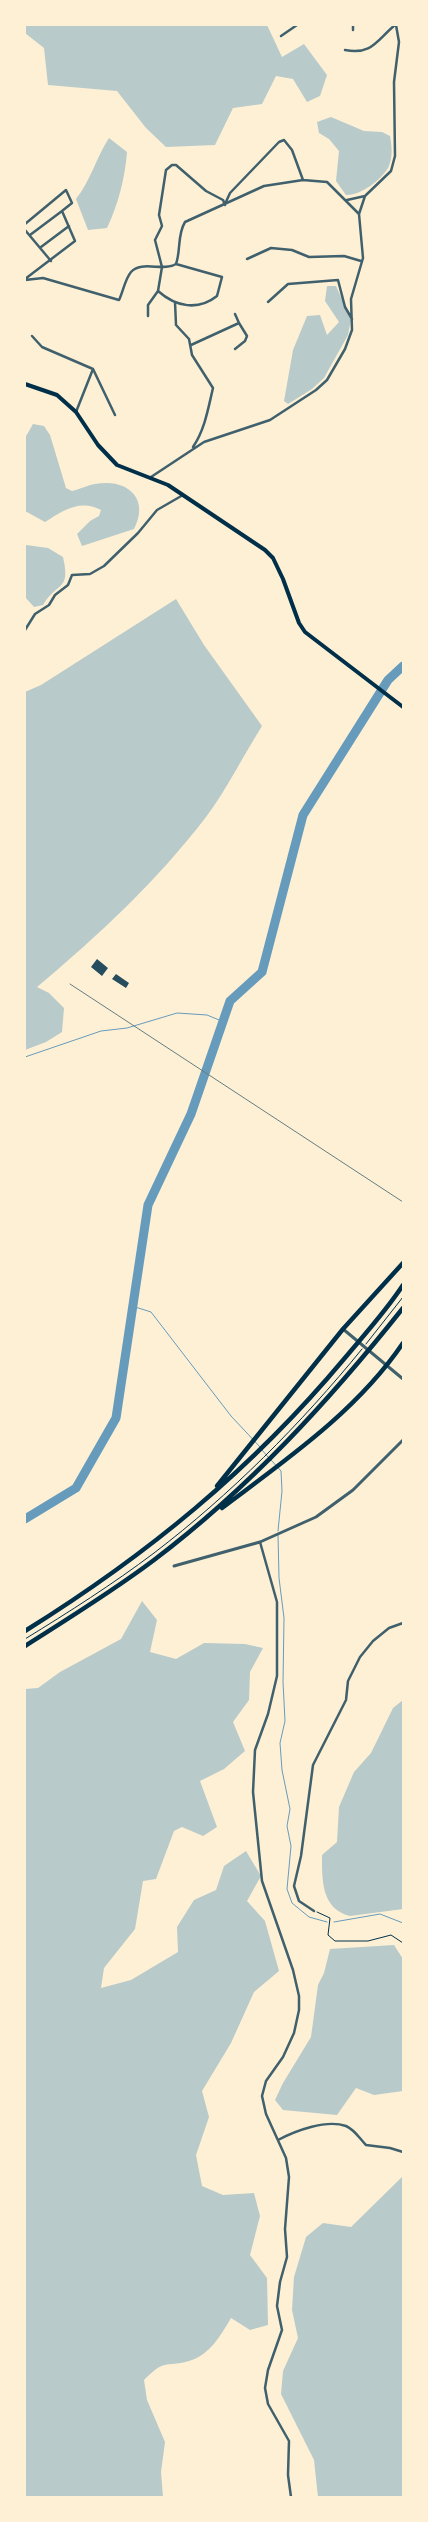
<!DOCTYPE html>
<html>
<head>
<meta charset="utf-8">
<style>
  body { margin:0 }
  #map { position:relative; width:428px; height:2522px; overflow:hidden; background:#fdf0d5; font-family:"Open Sans",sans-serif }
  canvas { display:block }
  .frame { position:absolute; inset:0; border:26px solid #fdf0d5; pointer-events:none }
</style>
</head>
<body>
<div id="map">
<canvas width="428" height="2522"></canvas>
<div class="frame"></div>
</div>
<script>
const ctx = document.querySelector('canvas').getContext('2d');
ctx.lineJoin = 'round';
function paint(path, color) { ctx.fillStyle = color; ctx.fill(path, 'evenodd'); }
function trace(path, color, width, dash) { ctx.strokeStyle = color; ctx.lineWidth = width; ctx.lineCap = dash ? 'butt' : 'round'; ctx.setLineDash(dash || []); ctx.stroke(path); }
paint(new Path2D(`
  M25,25H267L282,57L304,44L327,75L320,96L307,102L293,79L276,76L262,104L233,108L215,145L166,147L146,128L117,91L48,85L44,48L25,33Z
  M331,117L364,131L382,132L390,136C392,147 393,158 388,168C381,180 360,196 346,195L336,181L339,151L329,139L319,133L317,122Z
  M109,138L127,152C125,178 118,205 107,228L88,230L76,199C91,180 96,158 109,138Z
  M327,286H336L351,319L348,335L324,378L312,389L288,404L284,401L293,350L307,316L320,315L327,335L339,322L325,301Z
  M33,424L44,426L50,435L66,488L72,491C80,489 88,485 95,484C127,478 150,498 134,529L82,546L77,534L90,521L99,516L101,510C80,499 64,510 45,522L25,511V438Z
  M26,545L48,548L63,557C71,592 57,581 43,605L34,607L25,597Z
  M176,599L204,645L262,726C243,756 227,789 206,817C157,881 98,936 37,987L49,993L64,1008L62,1032L46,1042L25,1050V692L41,685Z
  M142,1601L157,1620L150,1652L176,1659L204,1643L245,1644L263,1648L250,1672L249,1700L233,1722L245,1751L224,1769L200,1781L217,1827L203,1836L182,1827L174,1831L156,1879L143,1881L135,1929L104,1968L101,1988L131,1980L178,1952L177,1927L194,1900L216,1890L224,1866L246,1851L261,1876L247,1901L265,1921L279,1971L254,1992L231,2043L202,2091L209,2117L196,2155L202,2186L223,2195L254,2193L260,2216L250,2255L267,2278L268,2325L250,2330L231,2318C221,2335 210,2355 189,2361C163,2368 166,2358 144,2380L147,2400L165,2442L161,2472L163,2497H25V1689L38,1688L60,1672L121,1639Z
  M403,1700V1909L350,1916C321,1909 322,1879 322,1855L337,1842L339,1807L354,1772L371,1753L393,1708Z
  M394,1945L403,1959V2091L374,2095L356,2088L337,2115L283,2110L275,2100L283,2083L311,2037L318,1985L324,1973L330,1949Z
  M403,2176V2497H318L314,2460L281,2394L283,2371L298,2338L292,2310L294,2277L306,2237L323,2223L351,2227Z`), '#b9caca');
trace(new Path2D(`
  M25,1057L101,1031L127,1028L177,1013L207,1015L224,1022
  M132,1306L151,1312L231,1416L260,1447
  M262,1450L268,1457
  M271,1460L281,1471L282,1491L278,1531
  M278,1535L279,1578L284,1618L283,1682L285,1721L280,1743L282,1770L290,1809L287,1826L291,1846L287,1889L292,1903L309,1917L327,1922
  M334,1922L380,1914L403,1923`), '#669bbc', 1);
trace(new Path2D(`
  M25,1519L76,1488L116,1418L148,1205L191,1114L230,1001L262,972L303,815L388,680L403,666`), '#669bbc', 9);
paint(new Path2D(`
  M97,959L108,968L102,976L91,967Z
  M116,974L129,983L126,988L112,979Z`), '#264d5e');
trace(new Path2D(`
  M366,1344L403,1297
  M25,1639C69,1612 113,1584 154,1553C230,1495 301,1424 362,1349
  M317,1912L330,1918L328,1935L335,1941H368L391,1935L403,1943`), '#003049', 1);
trace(new Path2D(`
  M353,30V25
  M281,36L297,25
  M345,50C372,55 376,41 395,25
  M347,200L365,196
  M225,204L230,193L279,142L284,140L292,150L303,180
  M25,224L66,190L72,203L62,211L75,241L25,279
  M25,230L51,261
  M30,235L62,211
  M41,247L69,226
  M247,259L271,248L292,250L309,257L344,256L361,261
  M176,264L222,277L217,296C198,311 176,307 158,291L162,267L155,240L162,226L159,215L166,170L172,165H176L206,191L223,200L225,205
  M25,280L43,278L119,300C123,292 125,279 131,272C141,260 164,272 176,264C181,250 177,235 185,222L264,186L303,180L327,182L359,214
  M175,302L176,325L189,339L192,355L213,388C208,409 205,429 193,447
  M268,302L288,284L338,280L345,307L352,319
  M148,316V305L158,291
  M32,336L42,347L93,369L76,412
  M191,345L239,323L235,314
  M235,349L245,341L247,336L239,323
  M93,369L115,415
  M151,477L204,442L270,420L316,390L327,380L345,349L352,330L351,299L363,258L359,214L365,196L391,171L395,156L394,82L399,42L396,25
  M25,630L35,614L49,605L55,595L68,585L72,575L90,574L104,566L138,533L157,510L183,495
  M260,1542L277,1602V1676L268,1714L255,1750L253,1792L262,1881L293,1970L299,1996V2010L294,2033L283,2057L266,2081L262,2096L266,2114L286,2158L289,2177L285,2229L287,2257L280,2282L277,2306L282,2330L268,2370L265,2388L268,2404L289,2441L288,2475L291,2497
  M314,1911L299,1901L294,1886L301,1856L313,1765L346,1700L348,1681L360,1657L373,1641L389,1628L403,1623
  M278,2140C295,2131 326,2119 346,2126C355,2130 360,2139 366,2145L390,2148L403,2152`), '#3f606c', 2.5);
trace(new Path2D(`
  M343,1329L403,1379
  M174,1566L260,1542L316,1517L353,1490L403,1440`), '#3f606c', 3);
trace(new Path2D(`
  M25,384L57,395L76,412L98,445L117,465L168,485L265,550L273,558L283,579L299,623L305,632L403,707`), '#003049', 4);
trace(new Path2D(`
  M217,1486L343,1329L403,1263
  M222,1508C287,1459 357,1411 403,1343
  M25,1631C147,1555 251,1470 344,1359C364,1335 386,1311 403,1285
  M25,1646C69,1618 113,1591 154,1560C249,1488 329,1401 403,1308`), '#003049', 4.5);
trace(new Path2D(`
  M70,984L403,1202`), '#657d81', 1);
</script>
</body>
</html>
